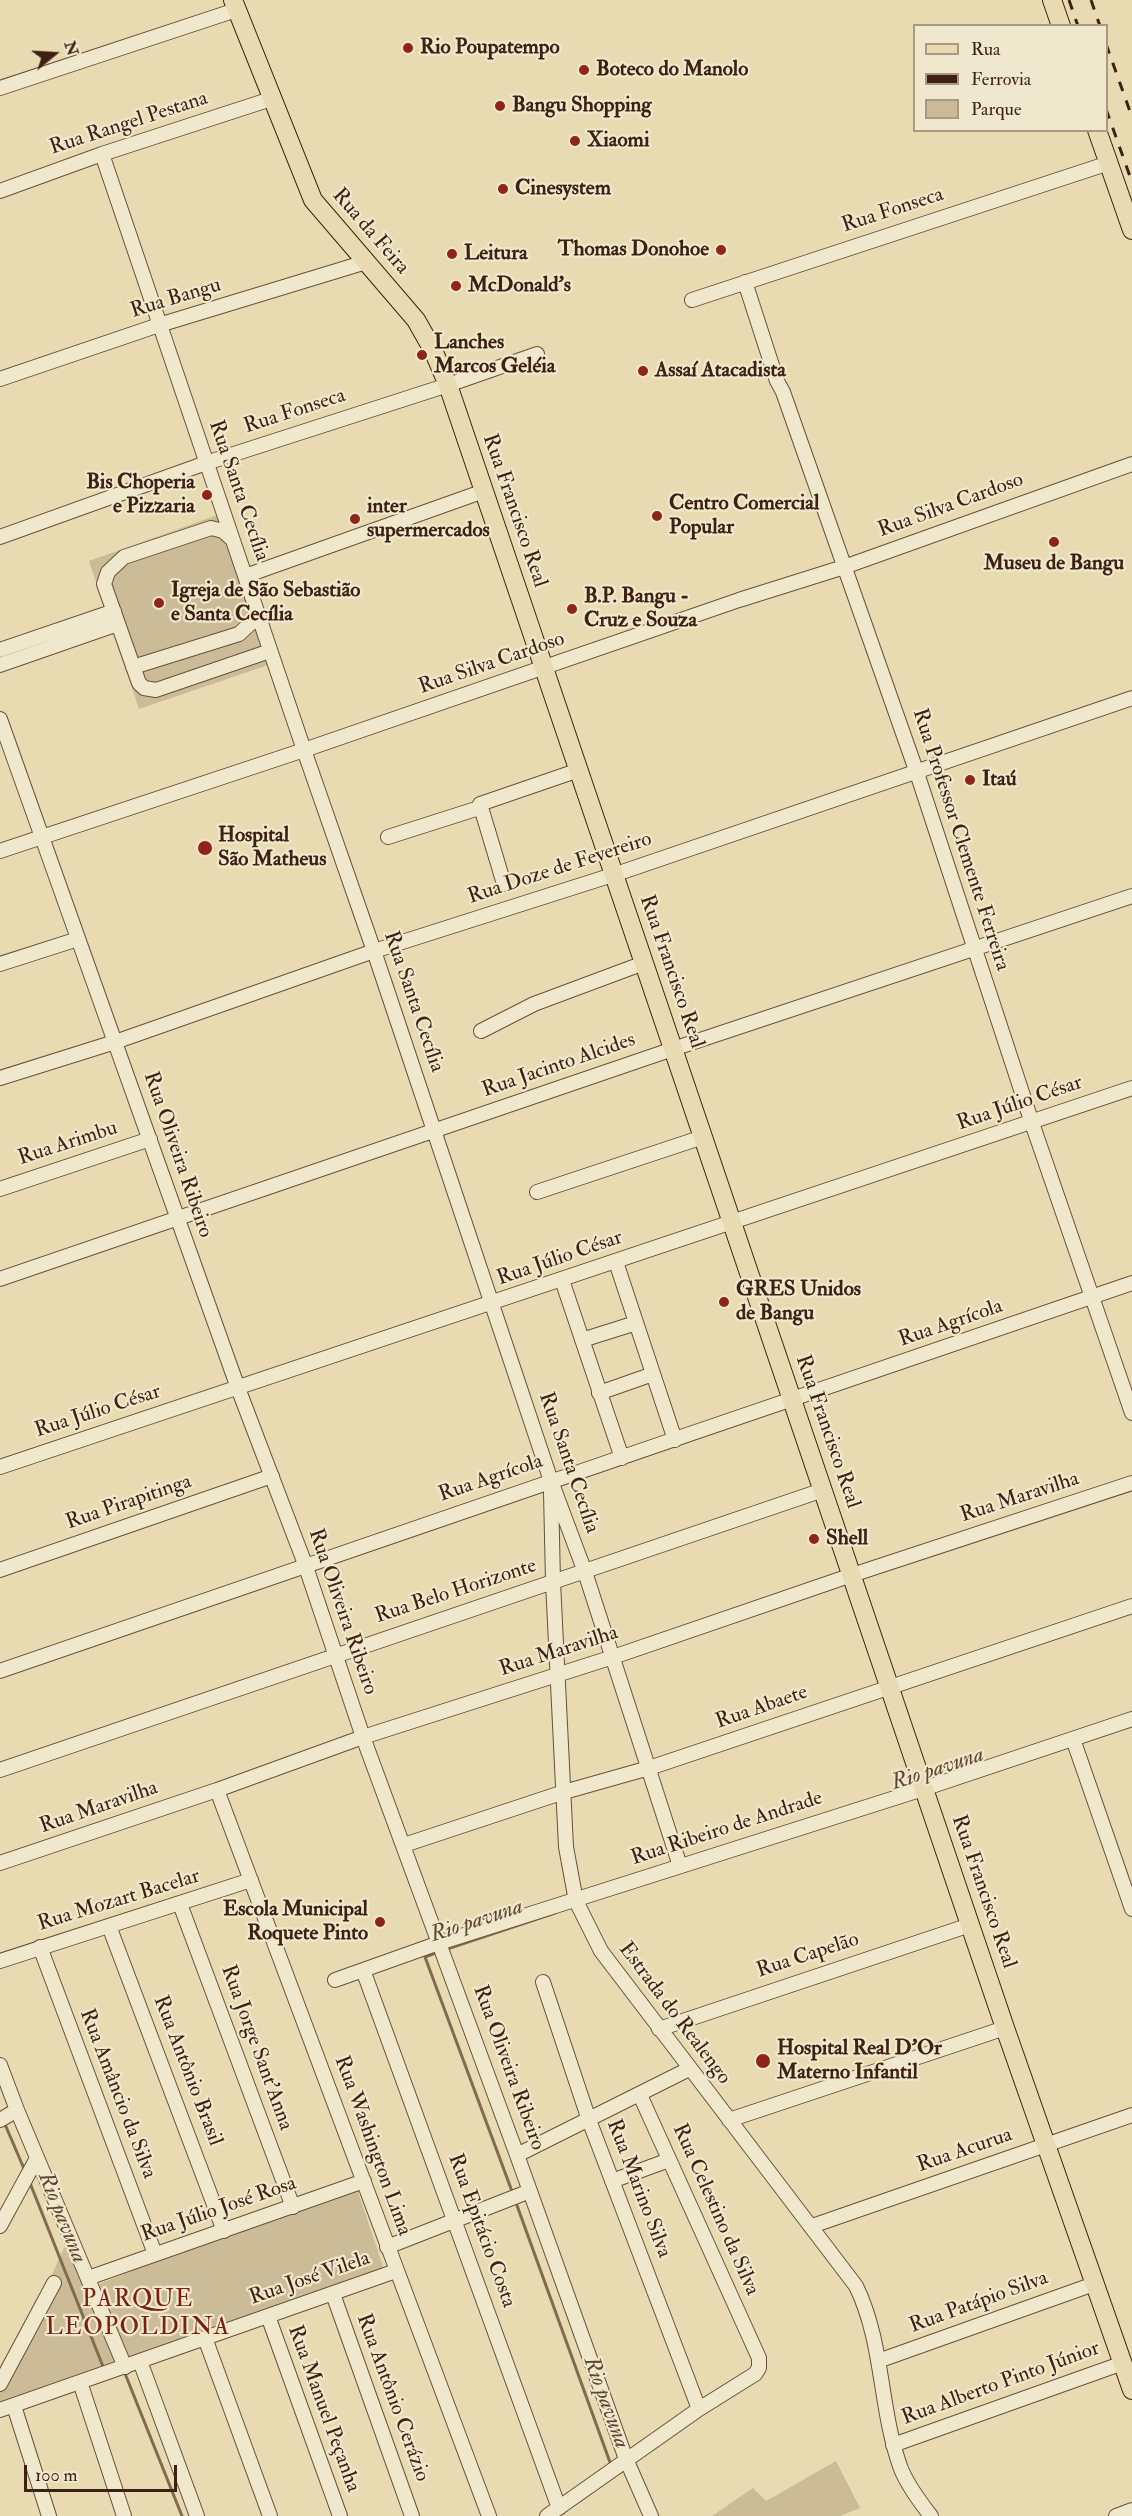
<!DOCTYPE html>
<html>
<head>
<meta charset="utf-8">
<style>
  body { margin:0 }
  #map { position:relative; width:1132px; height:2516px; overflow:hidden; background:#e8dbb1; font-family:"IM FELL Double Pica",serif }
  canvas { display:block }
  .legend { position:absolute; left:913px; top:24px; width:195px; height:108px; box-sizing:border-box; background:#f0e8cc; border:2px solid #a99882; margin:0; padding:8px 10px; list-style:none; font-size:18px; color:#3e2112 }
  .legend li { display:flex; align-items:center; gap:12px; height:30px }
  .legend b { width:30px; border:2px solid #a99882 }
  .north { position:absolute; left:24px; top:24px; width:60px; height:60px; -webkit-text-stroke:4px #f0e8cc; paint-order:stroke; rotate:72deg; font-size:16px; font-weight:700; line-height:24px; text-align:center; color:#3e2112 }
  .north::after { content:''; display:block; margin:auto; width:21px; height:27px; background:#3e2112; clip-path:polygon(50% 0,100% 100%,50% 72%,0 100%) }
  .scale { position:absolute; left:24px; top:2465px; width:153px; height:27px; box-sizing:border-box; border:3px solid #3e2112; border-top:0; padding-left:8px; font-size:18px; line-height:21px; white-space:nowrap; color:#3e2112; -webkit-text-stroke:4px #f0e8cc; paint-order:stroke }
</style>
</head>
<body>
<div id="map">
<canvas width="1132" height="2516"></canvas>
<ul class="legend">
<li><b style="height:8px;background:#e8dbb1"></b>Rua</li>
<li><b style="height:8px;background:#3e2112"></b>Ferrovia</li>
<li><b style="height:16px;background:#cbbb96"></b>Parque</li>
</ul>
<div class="north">N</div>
<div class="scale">100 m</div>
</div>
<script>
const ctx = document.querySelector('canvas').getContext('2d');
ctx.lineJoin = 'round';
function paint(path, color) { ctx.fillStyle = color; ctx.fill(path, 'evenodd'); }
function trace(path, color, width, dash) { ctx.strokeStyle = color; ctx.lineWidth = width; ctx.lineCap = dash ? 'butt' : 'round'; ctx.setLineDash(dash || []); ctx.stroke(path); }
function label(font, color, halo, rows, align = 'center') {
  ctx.font = font + ' "IM FELL Double Pica",serif'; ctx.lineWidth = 4.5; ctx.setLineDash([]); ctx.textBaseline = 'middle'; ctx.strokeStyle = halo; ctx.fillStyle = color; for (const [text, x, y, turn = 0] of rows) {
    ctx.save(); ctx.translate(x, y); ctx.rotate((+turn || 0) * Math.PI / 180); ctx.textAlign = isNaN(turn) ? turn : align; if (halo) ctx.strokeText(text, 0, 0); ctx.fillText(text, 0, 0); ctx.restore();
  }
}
paint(new Path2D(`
  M223,513L274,663L139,709L89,561Z
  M357,2189L384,2269L129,2360L99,2284L223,2235Z
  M67,2241L118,2360L0,2403V2392Z
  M836,2461L860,2508L840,2516H712L753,2488L766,2501Z`), '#cbbb96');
trace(new Path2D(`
  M444,1950L555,1913
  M438,1952L425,1957L513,2194
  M4,2122L25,2171
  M30,2183L104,2369
  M515,2200L611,2465
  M124,2371L182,2516`), '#816b51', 3);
const minor = new Path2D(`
  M0,88L236,10
  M102,154L304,750L374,951L551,1481L585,1572L680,1866
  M0,191L102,154L271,99
  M745,282L777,381L783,392L917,773L1032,1123L1132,1413
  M692,300L1109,163
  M0,379L159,325L366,262
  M0,537L206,463L448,385L537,354
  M232,539L223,531L211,528L124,557L108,572L104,584L139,683L144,688L156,690L270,651
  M245,576L484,491
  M0,650L114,611
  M0,665L118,624
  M133,667L239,634L253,621L256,610
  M0,719L238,1388L305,1564L363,1737L517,2155L626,2459L651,2516
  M388,837L479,808
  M0,851L304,750L739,600L844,567L1132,464
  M504,884L480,804L579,770
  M0,964L78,939
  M481,1031L534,1004L644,963
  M0,1078L115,1042L374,951L622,872L1132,698
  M0,1189L150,1139
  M537,1192L703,1137
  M616,1262L675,1440
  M0,1279L673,1049L1132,896
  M562,1280L622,1458
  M582,1340L636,1323
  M599,1393L653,1374
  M0,1467L1132,1088
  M551,1492L553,1582L566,1847L576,1901L601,1951L856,2286C884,2343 879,2409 901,2469C908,2486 920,2502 931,2516
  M0,1570L272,1476
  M0,1671C376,1539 755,1413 1132,1283
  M1073,1739L1132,1909
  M0,1770L823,1490
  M217,1790L489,2516
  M404,1845L564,1792L649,1768L1132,1606
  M0,1863L217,1790L363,1737L613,1657L852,1575L1132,1483
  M180,1904L293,2207
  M109,1926L224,2231
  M40,1947L155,2254
  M0,1961L251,1880
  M363,1970L559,2508
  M335,1980L439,1943L923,1789L1132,1719
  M543,1982L589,2120L699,2409
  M659,2029L970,1925
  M0,2065L17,2110L125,2367
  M0,2120L17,2110
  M729,2120L1005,2028
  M517,2155L689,2069
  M612,2181L669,2160
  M0,2226L37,2158
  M812,2226L1132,2115
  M387,2247L530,2191
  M88,2278L364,2181
  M333,2294L412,2516
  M268,2316L340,2516
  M205,2338L270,2516
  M140,2361L197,2516
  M878,2361L1094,2284
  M80,2382L124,2516
  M0,2384L54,2283
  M14,2406L49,2516
  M0,2410L396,2271
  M893,2445L1123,2363
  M547,2516L699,2409L755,2374L759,2368V2358L640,2095
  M1116,2516L1132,2510`);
const major = new Path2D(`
  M233,0L313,200L416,320L433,350L448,385L1005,2028L1132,2390
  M1052,0L1061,26
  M1097,130L1132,230`);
trace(minor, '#68503a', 16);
trace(major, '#3e2112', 20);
trace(minor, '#f0e8cc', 14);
trace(major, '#e8dbb1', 18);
trace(new Path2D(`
  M1069,0L1078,26
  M1091,0L1100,26
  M1106,44L1132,117
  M1106,109L1132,182`), '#3e2112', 3, [10, 10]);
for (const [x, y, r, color] of [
  [408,48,6,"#8f2418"],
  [584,70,6,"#8f2418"],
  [500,106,6,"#8f2418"],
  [575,141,6,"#8f2418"],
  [503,189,6,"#8f2418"],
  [721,250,6,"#8f2418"],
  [452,254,6,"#8f2418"],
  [456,286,6,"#8f2418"],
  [422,355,6,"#8f2418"],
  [643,371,6,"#8f2418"],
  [207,495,6,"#8f2418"],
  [657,516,6,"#8f2418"],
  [355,519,6,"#8f2418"],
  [1054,542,6,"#8f2418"],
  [159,603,6,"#8f2418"],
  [572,609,6,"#8f2418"],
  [970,780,6,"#8f2418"],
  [205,848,8,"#8f2418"],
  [724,1302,6,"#8f2418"],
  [814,1539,6,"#8f2418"],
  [380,1922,6,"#8f2418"],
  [763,2061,8,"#8f2418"]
]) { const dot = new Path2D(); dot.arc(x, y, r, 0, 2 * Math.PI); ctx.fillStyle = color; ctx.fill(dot); trace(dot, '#f0e8cc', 2); }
label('bold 21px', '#3e2112', '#f0e8cc', [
  ["Rio Poupatempo",420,48],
  ["Boteco do Manolo",596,70],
  ["Bangu Shopping",512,106],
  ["Xiaomi",587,141],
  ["Cinesystem",515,189],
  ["Thomas Donohoe",709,250,"right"],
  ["Leitura",464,254],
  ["McDonald's",468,286],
  ["Lanches",434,343],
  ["Marcos Geléia",434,367],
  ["Assaí Atacadista",655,371],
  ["Bis Choperia",195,483,"right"],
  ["e Pizzaria",195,507,"right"],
  ["Centro Comercial",669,504],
  ["Popular",669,528],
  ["inter",367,507],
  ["supermercados",367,531],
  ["Museu de Bangu",1054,564,"center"],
  ["Igreja de São Sebastião",171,591],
  ["e Santa Cecília",171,615],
  ["B.P. Bangu -",584,597],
  ["Cruz e Souza",584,621],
  ["Itaú",982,780],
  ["Hospital",218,836],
  ["São Matheus",218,860],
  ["GRES Unidos",736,1290],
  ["de Bangu",736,1314],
  ["Shell",826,1539],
  ["Escola Municipal",368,1910,"right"],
  ["Roquete Pinto",368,1934,"right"],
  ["Hospital Real D'Or",777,2049],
  ["Materno Infantil",777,2073]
], 'left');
label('21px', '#3e2112', '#f0e8cc', [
  ["Rua Rangel Pestana",129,124,-18],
  ["Rua Fonseca",893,211,-18],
  ["Rua da Feira",370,232,49],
  ["Rua Bangu",176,299,-17],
  ["Rua Fonseca",295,412,-18],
  ["Rua Santa Cecília",238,491,71],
  ["Rua Silva Cardoso",951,506,-20],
  ["Rua Francisco Real",514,511,71],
  ["Rua Silva Cardoso",492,664,-19],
  ["Rua Professor Clemente Ferreira",960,840,72],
  ["Rua Doze de Fevereiro",560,869,-18],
  ["Rua Francisco Real",671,972,71],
  ["Rua Santa Cecília",413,1002,71],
  ["Rua Jacinto Alcides",559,1066,-19],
  ["Rua Júlio César",1020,1104,-19],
  ["Rua Arimbu",68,1144,-18],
  ["Rua Oliveira Ribeiro",177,1155,71],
  ["Rua Júlio César",560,1259,-19],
  ["Rua Agrícola",951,1324,-19],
  ["Rua Júlio César",98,1412,-18],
  ["Rua Francisco Real",827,1432,71],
  ["Rua Santa Cecília",568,1463,71],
  ["Rua Agrícola",491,1479,-19],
  ["Rua Maravilha",1020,1498,-18],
  ["Rua Pirapitinga",129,1503,-19],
  ["Rua Belo Horizonte",456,1592,-18],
  ["Rua Oliveira Ribeiro",342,1612,71],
  ["Rua Maravilha",559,1652,-18],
  ["Rua Abaete",762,1708,-19],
  ["Rua Maravilha",99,1808,-19],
  ["Rua Ribeiro de Andrade",727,1829,-18],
  ["Rua Francisco Real",983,1892,71],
  ["Rua Mozart Bacelar",119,1901,-17],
  ["Rua Capelão",808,1956,-18],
  ["Estrada do Realengo",674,2014,53],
  ["Rua Jorge Sant'Anna",256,2048,70],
  ["Rua Oliveira Ribeiro",508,2068,70],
  ["Rua Antônio Brasil",187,2071,69],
  ["Rua Amâncio da Silva",117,2094,69],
  ["Rua Washington Lima",372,2146,70],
  ["Rua Acurua",965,2151,-19],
  ["Rua Marino Silva",638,2189,69],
  ["Rua Júlio José Rosa",219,2210,-19],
  ["Rua Celestino da Silva",715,2210,66],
  ["Rua Epitácio Costa",481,2231,70],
  ["Rua José Vilela",310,2279,-19],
  ["Rua Patápio Silva",979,2303,-20],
  ["Rua Alberto Pinto Júnior",1001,2384,-20],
  ["Rua Antônio Cerázio",392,2398,70],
  ["Rua Manuel Peçanha",323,2409,70]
]);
label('italic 22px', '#604632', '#f0e8cc', [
  ["Rio pavuna",938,1770,-18],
  ["Rio pavuna",477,1922,-18],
  ["Rio pavuna",61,2218,68],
  ["Rio pavuna",605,2403,70]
]);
ctx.letterSpacing = '1.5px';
label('24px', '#7a1f14', '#f0e8cc', [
  ["PARQUE",138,2301],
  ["LEOPOLDINA",138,2329]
]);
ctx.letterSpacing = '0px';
</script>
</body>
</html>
